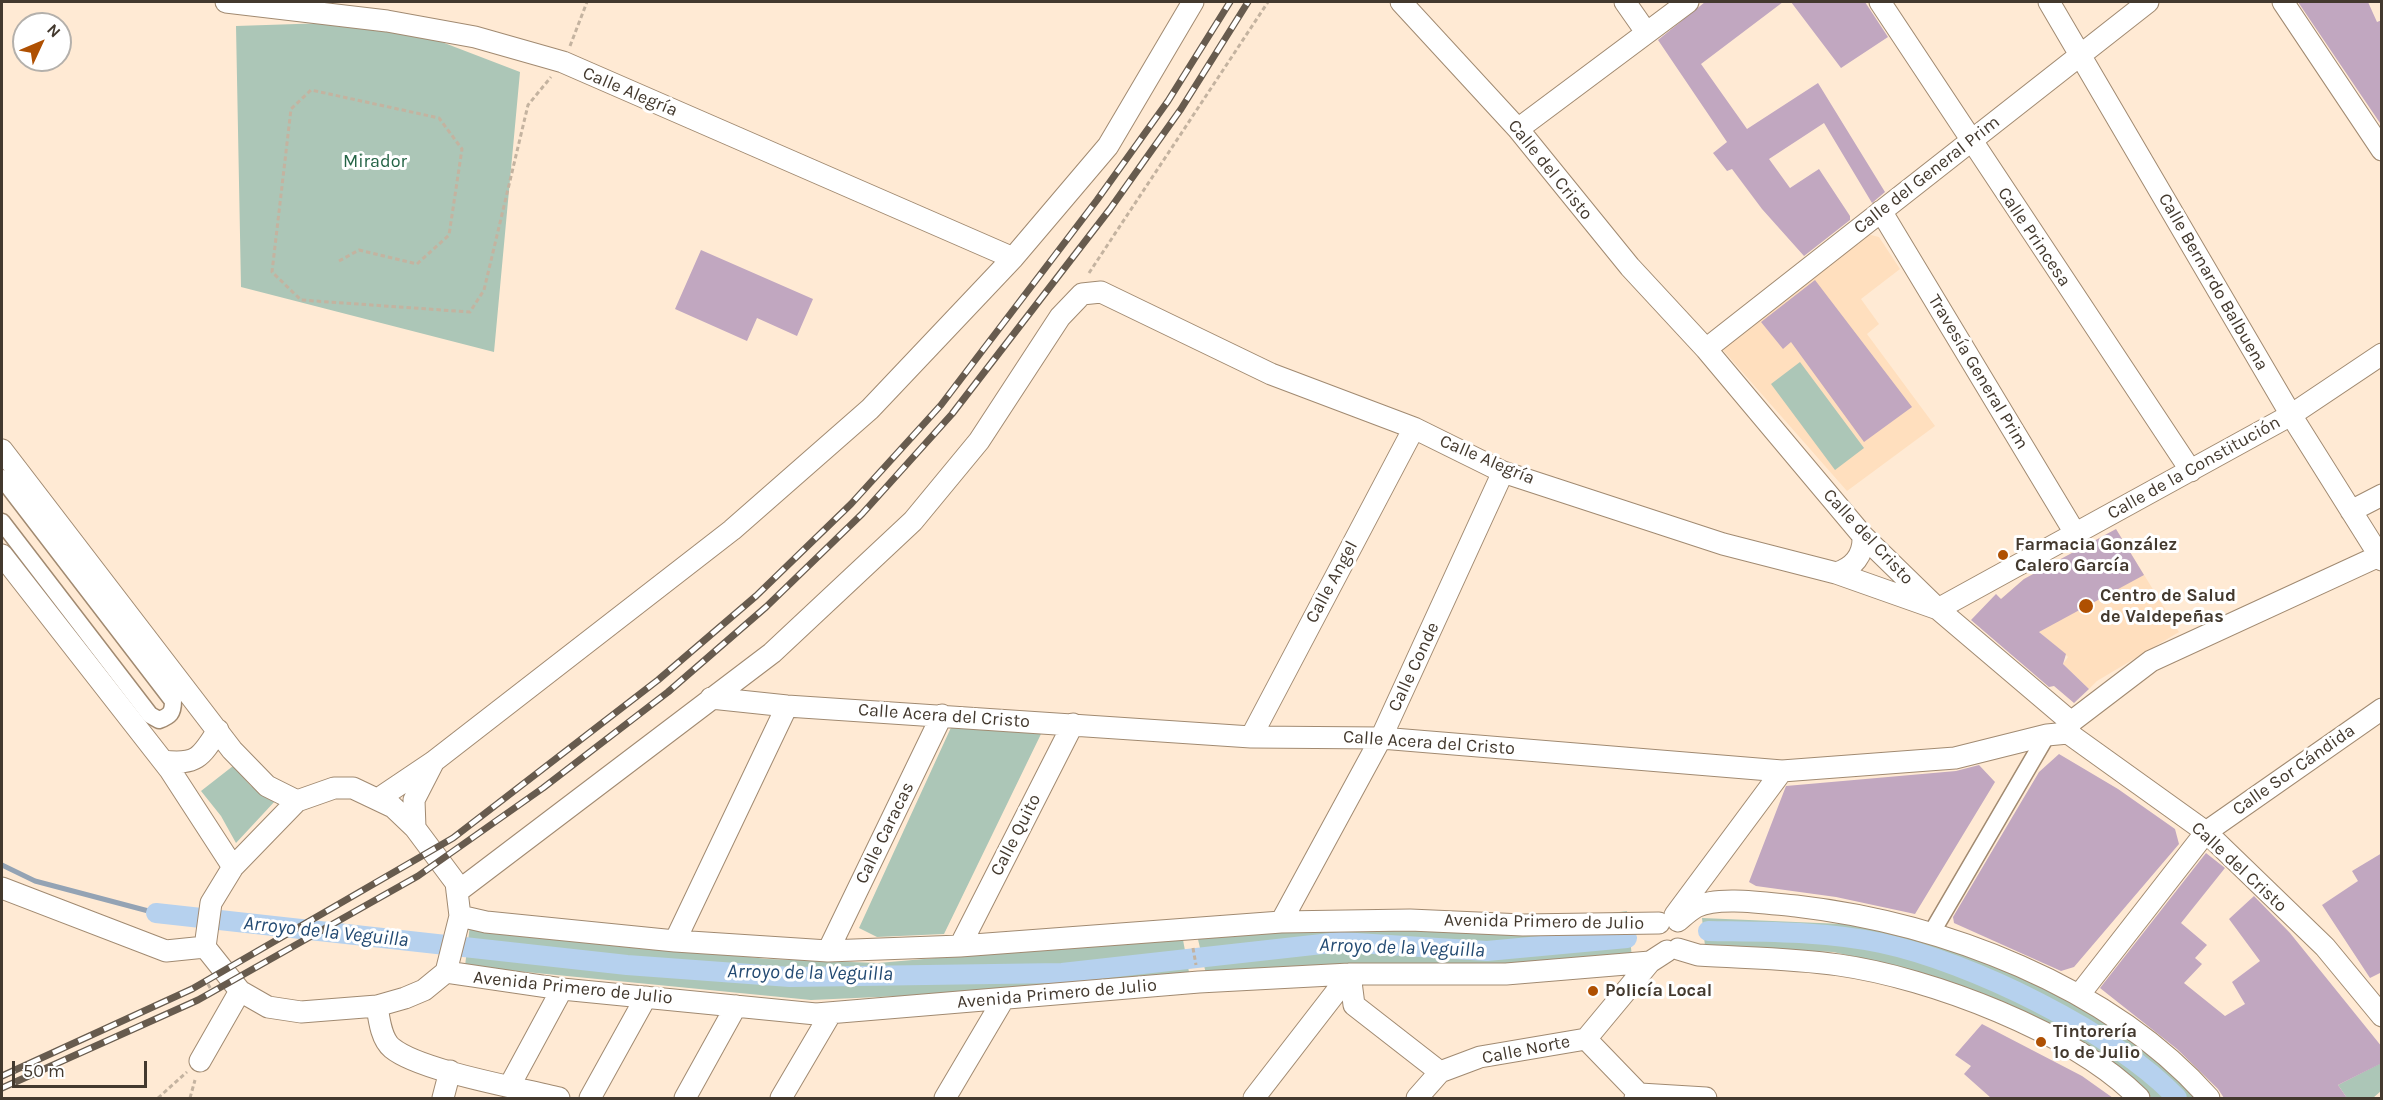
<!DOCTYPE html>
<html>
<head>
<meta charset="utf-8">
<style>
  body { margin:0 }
  #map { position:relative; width:2383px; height:1100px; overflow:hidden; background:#ffead4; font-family:Karla,sans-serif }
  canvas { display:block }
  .frame { position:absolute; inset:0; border:3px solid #43392e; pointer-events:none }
  .north { position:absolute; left:12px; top:12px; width:60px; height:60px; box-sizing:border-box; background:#fff; border:2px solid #b4b0ab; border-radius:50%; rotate:46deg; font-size:16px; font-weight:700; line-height:24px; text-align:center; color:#43392e }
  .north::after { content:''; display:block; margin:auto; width:21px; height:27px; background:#af5002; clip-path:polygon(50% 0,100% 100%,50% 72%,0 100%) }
  .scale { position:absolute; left:12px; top:1061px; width:135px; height:27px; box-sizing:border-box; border:3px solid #43392e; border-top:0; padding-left:8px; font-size:18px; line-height:21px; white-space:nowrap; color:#43392e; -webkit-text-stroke:4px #fff; paint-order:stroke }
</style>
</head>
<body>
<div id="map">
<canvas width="2383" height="1100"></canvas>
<div class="frame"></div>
<div class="north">N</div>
<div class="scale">50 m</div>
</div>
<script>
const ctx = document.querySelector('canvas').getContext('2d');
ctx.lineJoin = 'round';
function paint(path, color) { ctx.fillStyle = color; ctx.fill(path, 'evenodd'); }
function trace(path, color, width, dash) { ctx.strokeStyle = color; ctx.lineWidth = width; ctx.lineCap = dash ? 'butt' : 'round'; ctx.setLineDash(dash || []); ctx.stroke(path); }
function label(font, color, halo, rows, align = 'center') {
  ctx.font = font + ' Karla,sans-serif'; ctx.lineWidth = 6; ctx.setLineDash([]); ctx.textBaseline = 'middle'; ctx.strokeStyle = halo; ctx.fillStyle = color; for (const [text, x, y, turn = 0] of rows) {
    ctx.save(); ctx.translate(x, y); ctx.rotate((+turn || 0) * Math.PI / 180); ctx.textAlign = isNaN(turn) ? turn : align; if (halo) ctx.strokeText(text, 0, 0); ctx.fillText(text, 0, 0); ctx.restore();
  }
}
paint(new Path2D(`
  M1867,234L1879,237L1900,269L1861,299L1879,324L1867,334L1935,426L1847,491L1722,349Z
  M2116,529L2179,632L2097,681L2089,689L2063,664L2068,657L2066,655L2001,599L2024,579Z`), '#ffdfbe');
paint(new Path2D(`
  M387,21L520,72L494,352L241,287L236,26Z
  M1800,362L1864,448L1835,470L1771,384Z
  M954,721L1020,725L1041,734L944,934L877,937L859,928Z
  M233,766L251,786L276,800L236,843L221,816L201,791Z
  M1627,911L1632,957L1511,967L1331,964L1206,974L1197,935L1523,925Z
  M1702,918L1866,925L1930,938L2046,987L2109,1025L2154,1058L2198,1098H2152L2129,1078L1962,986L1902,967L1833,952L1705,946Z
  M470,925L767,959L878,963L1074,946L1181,929L1191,983L811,1000L465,966Z
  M2381,1063V1091L2373,1098H2347L2338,1085Z`), '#acc6b7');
trace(new Path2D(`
  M2,865L35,881L156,913`), '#94a3b4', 5);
trace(new Path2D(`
  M156,913L627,965L790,977L1062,973L1340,942L1487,951L1627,938
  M1708,931C1766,932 1824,931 1881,943C1971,962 2114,1032 2177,1098`), '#b6d1ee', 20);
paint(new Path2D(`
  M1705,2H1783L1701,64L1747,129L1818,83L1885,192L1872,203L1824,123L1769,159L1790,188L1819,169L1850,216V220L1804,256L1762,209L1732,169L1727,171L1713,153L1727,142L1658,40Z
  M1791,2H1865L1888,37L1841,68Z
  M2298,2H2368L2377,22L2382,20V126Z
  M701,250L813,299L797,336L757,318L747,341L675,309Z
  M1815,280L1912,407L1864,442L1791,342L1783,349L1761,322Z
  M2116,529L2144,575L2039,632L2066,654L2063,664L2089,689L2074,703L2054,686L2049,687L1971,620L1996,594L2001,599L2024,579Z
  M2059,754L2118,789L2175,829L2179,844L2074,967L2061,971L1954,923L1953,917L2039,772Z
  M1979,765L1995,782L1915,914L1836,897L1756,886L1749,882L1786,786L1956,771Z
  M2206,853L2225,868L2181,923L2207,945L2195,958L2202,964L2184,983L2225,1016L2245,1004L2232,982L2260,961L2229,919L2254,896L2290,933L2382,1047V1063L2338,1085L2347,1098H2224L2218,1089L2177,1049L2100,988Z
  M2382,853V972L2370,978L2322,905L2358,881L2352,871Z
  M1982,1024L2082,1076L2113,1098H1991L1964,1074L1971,1066L1955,1055Z`), '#c1a7c0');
const pedestrian = new Path2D(`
  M2,478L173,701C173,713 170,716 159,720L150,715L2,522
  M1932,932L2047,735`);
const minor = new Path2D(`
  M226,2L387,21L475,37L563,62L1013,258
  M1401,2L1518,129L1630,267L1706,349L1863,536L1938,609L2071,722L2068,733L2206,832L2325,947L2382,1016
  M1625,2L1646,32
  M1880,2L2191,471
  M2049,2L2291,415L2382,560
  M2283,2L2382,150
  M1518,129L1688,2
  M1881,211L2075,533
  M1706,349L2148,2
  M2,450L232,750L267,786L297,801
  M2351,511L2382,495
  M2,555L170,770L233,867
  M1836,573C1853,568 1864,555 1863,536
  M711,698L787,706L1251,737L1381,738L1782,771L1955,758L2047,735L2068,733
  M2071,722L2151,661L2379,556
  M1251,737L1414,428
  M163,761C196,765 201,758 218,730
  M334,788H353L393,807L415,828L456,883L460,916L446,972L424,990L405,998L377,1006L301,1012L268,1007L240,991L205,947L211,903L233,867L297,801Z
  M378,799L433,762L732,530L870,409L1013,258L1108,146L1193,2
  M415,828L414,800L433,763
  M2,888L166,951L205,947
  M457,892L772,653L913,521L979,441L1060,317L1082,294L1101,292L1271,374L1414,428L1503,472L1723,544L1836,573L1938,609L2291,415L2382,354
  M1675,915L1782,771
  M460,916L486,922L675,941L828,951L960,946L1281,922L1410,920L1523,925L1659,923
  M1678,921C1684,916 1690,910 1696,907C1718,895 1771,904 1796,906C1942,923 2109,985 2209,1098
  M1281,922L1381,738L1503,472
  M675,941L787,706
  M960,946L1073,724
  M1678,949L1698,955C1744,958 1792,958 1839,965C1931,978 2073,1032 2139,1098
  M828,951L942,715
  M446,972L562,989L816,1014L1199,982L1350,974H1506L1650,962L1667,951
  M1350,974L1354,1005L1440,1072
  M2079,995L2206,832L2382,709
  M377,1006C379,1019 381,1039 392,1048C420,1071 520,1088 559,1098
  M1586,1039L1643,1098
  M200,1061L240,991
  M510,1085L562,989
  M443,1098L450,1071
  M590,1098L646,997
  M685,1098L736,1006
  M781,1098L831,1013
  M945,1098L1003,1000
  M1254,1098L1350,974
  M1417,1098L1440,1072L1480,1057L1586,1039L1650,962
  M1635,1098L1640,1094L1706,1098`);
trace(pedestrian, '#a18a71', 19);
trace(minor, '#a18a71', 23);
trace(new Path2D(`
  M570,46L587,2
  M339,261L359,250L417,264L449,235L462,149L439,118L311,90L291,109L272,272L301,300L470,312L484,290L528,105L551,77
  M1089,273L1268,2
  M1193,948L1196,965
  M208,984L215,997
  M158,1098L187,1072
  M190,1098L195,1080`), '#c4b3a0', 3, [4.5, 3]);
trace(pedestrian, '#fff', 16);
trace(minor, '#fff', 21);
const rail = new Path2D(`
  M2,1076L192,989L453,838L658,680L756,596L851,504L941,405L1097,200L1168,101L1230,2
  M2,1088L198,1000L418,876L543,788L668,692L766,607L862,514L952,414L1110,209L1181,109L1248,2`);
trace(rail, '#675b4e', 7);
trace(rail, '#fff', 4.5, [14]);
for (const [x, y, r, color] of [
  [2003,555,6,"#af5002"],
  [2086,606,8,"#af5002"],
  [1593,991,6,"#af5002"],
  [2041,1042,6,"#af5002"]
]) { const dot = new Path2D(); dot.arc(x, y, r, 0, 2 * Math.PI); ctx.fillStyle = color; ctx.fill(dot); trace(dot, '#fff', 2); }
label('18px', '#43392e', '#fff', [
  ["Calle Alegría",630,92,23],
  ["Calle del Cristo",1550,170,51],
  ["Calle del General Prim",1927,175,-38],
  ["Calle Princesa",2034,237,56],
  ["Calle Bernardo Balbuena",2213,282,60],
  ["Travesía General Prim",1978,372,59],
  ["Calle Alegría",1487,460,23],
  ["Calle de la Constitución",2194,468,-29],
  ["Calle del Cristo",1868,537,47],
  ["Calle Angel",1332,582,-62],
  ["Calle Conde",1414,667,-65],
  ["Calle Acera del Cristo",944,716,4],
  ["Calle Acera del Cristo",1429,743,4],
  ["Calle Sor Cándida",2294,770,-35],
  ["Calle Caracas",885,833,-64],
  ["Calle Quito",1016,835,-63],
  ["Calle del Cristo",2239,867,43],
  ["Avenida Primero de Julio",1544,922,1],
  ["Avenida Primero de Julio",573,988,6],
  ["Avenida Primero de Julio",1057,994,-5],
  ["Calle Norte",1526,1050,-11]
]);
label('18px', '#256446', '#fff', [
  ["Mirador",375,162]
]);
label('bold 18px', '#43392e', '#fff', [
  ["Farmacia González",2015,545],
  ["Calero García",2015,566],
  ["Centro de Salud",2100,596],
  ["de Valdepeñas",2100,617],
  ["Policía Local",1605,991],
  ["Tintorería",2053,1032],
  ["1º de Julio",2053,1053]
], 'left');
label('italic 20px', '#234a72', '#fff', [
  ["Arroyo de la Veguilla",326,932,6],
  ["Arroyo de la Veguilla",1402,948,2],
  ["Arroyo de la Veguilla",810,973,1]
]);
</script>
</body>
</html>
